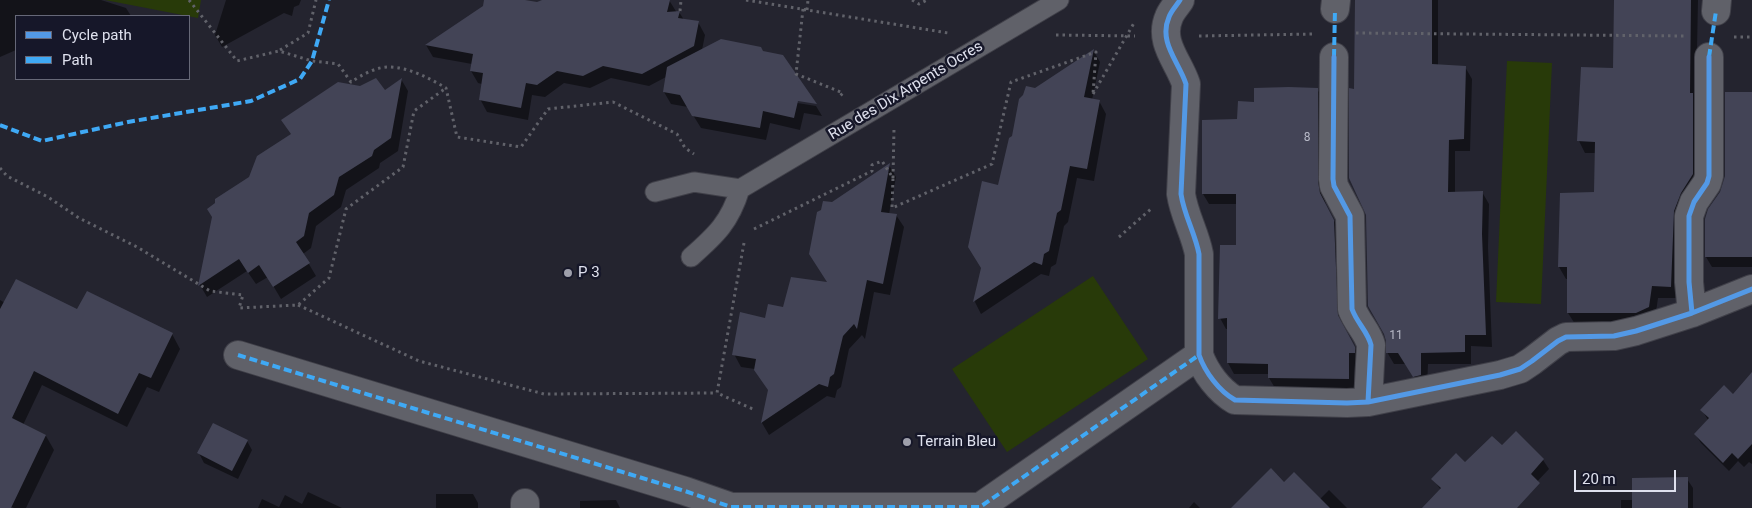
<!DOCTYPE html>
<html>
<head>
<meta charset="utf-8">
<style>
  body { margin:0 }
  #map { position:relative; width:1752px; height:508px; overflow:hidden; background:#24242f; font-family:Roboto,sans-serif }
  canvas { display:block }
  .legend { position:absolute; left:15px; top:15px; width:175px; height:65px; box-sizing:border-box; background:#161729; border:1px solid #666878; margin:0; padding:6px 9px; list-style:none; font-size:15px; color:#dfe1ee }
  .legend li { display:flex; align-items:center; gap:10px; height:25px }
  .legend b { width:25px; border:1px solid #666878 }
  .scale { position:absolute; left:1574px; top:470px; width:102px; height:22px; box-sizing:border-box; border:2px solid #dfe1ee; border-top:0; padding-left:6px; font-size:15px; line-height:18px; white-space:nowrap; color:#dfe1ee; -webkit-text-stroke:4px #161729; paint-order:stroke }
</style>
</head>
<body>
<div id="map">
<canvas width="1752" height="508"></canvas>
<ul class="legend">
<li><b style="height:6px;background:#5399e6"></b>Cycle path</li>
<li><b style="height:6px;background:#3fa9f5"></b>Path</li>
</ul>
<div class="scale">20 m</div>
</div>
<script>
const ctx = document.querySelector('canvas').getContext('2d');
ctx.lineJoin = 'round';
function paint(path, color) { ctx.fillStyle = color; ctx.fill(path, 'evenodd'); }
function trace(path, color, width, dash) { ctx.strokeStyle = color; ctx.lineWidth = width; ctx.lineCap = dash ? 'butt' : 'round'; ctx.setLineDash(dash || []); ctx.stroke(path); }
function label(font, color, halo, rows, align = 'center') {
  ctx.font = font + ' Roboto,sans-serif'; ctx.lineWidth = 5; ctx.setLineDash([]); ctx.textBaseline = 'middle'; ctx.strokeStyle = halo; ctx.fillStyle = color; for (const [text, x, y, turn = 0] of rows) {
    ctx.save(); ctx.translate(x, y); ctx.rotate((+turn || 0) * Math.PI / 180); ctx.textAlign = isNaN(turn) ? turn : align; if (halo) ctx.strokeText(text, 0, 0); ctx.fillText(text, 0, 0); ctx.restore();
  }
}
paint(new Path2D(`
  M105,0H201L198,18Z
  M1507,61L1552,63L1541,304L1496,302Z
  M1093,276L1148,359L1007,452L952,369Z`), '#283a09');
paint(new Path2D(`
  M0,0H101L126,8L131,16H16V50L0,57Z
  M226,0H301L299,5L294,7L292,16L284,13L222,47L215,35Z
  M486,0H519L539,4L567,0H669L677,13L679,12L684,20L698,22L705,35L702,50L792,99L791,102L816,106L822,116L804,113L800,130L770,123L766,140L701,128L688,107L671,104L664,92L666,77L649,86L611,78L590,88L564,83L545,97L532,95L528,120L487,112L480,99L482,84L478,83L471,71L472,64L433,57L426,45L484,7Z
  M1356,0H1438V65L1465,67L1472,79L1470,151H1455V193L1482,192L1489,204L1488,247L1492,347L1471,346V364H1428L1427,387L1421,388L1406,364H1394L1387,352V340L1367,215L1355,90Z
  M1615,0H1698L1696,100L1699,186L1677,298H1658L1655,319L1643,324H1575L1568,313V279H1566L1559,267L1595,194L1596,153H1585L1579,141L1615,70Z
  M1093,50L1100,62L1092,100L1099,101L1106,114L1094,181L1077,178L1068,222L1064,226L1056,264L1051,267L1049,276L1041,274L981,314L975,302L999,186L1013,137L1036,89Z
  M401,79L408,91L398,151L380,163L379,168L346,190L341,207L316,226L311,248L303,254L316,276L281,299L268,277L256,284L247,271L207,297L200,285L213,217Z
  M1317,89L1324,100L1323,193L1326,205L1340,232L1343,327L1360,358V363H1355L1354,389L1275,388L1269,378V374H1234L1228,363L1229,329H1226L1220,318L1237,246V204H1209L1203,194L1239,121L1255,103Z
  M1752,93V267H1712L1706,257L1721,192Z
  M889,165L896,177L889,214L896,215L904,227L890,295L874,292L865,339L862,335L849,349L841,387L837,390L835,398L827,396L769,435L762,423L769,391L755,369L741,367L734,354L766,320L829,284L832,203Z
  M0,300L5,303L78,311L172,334L180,349L159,392L147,387L127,427L42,385L23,425L46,436L54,450L26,508H14L0,501Z
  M1752,376V464L1749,462L1744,467L1738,461L1729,471L1701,443L1695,434L1708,420L1702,410L1733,395Z
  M1516,433L1543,460L1549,469L1512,508H1431L1441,490L1433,479L1502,447Z
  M247,441L252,450L238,479L204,463L199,453Z
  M1687,479L1693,488V508H1621V500H1633Z
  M1284,484L1320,499L1329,490L1347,508H1235Z
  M308,492L342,508H258L262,499L279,507L285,495L302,504Z
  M436,494H473L478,503V508H436Z
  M616,500L620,508H580V501Z
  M1194,502L1200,508H1189Z`), '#0007');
paint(new Path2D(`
  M484,0H525L537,2L542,0H670L667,12L680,11L678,18L699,21L694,46L642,74L603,66L583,76L557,71L537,85L526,83L521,108L479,100L483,73L470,71L473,54L425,45L483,6Z
  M1355,0H1432V64L1466,66L1464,139L1449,140L1448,192L1483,191L1482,234L1486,335H1465V352L1421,353V375L1413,377L1398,353H1386V341L1384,334L1368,306L1366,215L1349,178V88L1354,89Z
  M1614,0H1691L1690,93H1693V174L1681,193L1674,211L1671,287L1652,286L1649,307L1636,313H1567V267H1558L1560,193L1594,192L1595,142L1577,141L1581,67L1613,68Z
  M721,39L761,47L763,51L783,55L817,104L798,101L794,118L763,111L760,128L692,116L680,95L663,92L667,67Z
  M1094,49L1084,97L1100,100L1087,169L1070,166L1061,210L1057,213L1049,251L1044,254L1042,265L1034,262L973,302L981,268L968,247L982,181L998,185L1009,138L1012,136L1019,99L1023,95L1026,86L1035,88Z
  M376,78L385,90L402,78L391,138L374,150L372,156L339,177L334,195L309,213L304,236L296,242L310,263L273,287L259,265L248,273L239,259L198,286L212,217L207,209L215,203V199L249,177L257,156L291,134L281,120L338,82L360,86Z
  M1289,87L1318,88V181L1320,193L1334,220L1338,315L1355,347V353H1349V379L1268,378V364L1227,363V318L1218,319L1220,245H1236V194H1202V120L1237,119L1238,101L1254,102V88Z
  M1725,92H1752V257H1705V219L1708,209L1720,192L1725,176Z
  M890,163L881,212L897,214L883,284L867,280L857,329L854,324L843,336L834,374L830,377L828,387L819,384L761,423L768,390L754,370L756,359L732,355L740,312L765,318L768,304L783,307L791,277L827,282L809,254L817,212L821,210L823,201L832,202Z
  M16,279L77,309L87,291L173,333L151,378L139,373L118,414L34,371L12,418L46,435L11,508H0V309Z
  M1752,372V444L1738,459L1732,453L1723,463L1694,434L1709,418L1700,410L1724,385L1733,394Z
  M213,423L248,440L232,471L197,453Z
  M1516,431L1544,459L1531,474L1540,483L1517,508H1422L1441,488L1431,479L1456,453L1465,462L1492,436L1502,445Z
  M1271,468L1284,482L1294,472L1330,508H1231Z
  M1688,477V508H1632V478Z`), '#434456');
const lane = new Path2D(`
  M655,192L694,182L740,189L1059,0
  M691,257C716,235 730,222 740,189`);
const street = new Path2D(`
  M1180,0C1177,5 1171,11 1169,17C1158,42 1179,62 1186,84L1181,194C1184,215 1195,233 1199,254V355C1205,372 1219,391 1235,400L1347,403L1368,402L1500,375L1520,369L1532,361L1558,341L1566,337L1614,336L1636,331L1692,313L1752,289
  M1335,9L1336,0
  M1716,11L1717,0
  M1334,57L1333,179L1334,186L1350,216L1352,309C1357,323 1368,332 1371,345L1368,402
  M1692,313L1689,282V216L1694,202L1707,183L1709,176V57
  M238,355L685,491L731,507H980L1199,355
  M525,508V503`);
trace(lane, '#404049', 21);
trace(street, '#404049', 30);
trace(new Path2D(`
  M189,0L237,61L279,51L312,61L338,64L351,82C362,75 377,66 391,67C410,68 429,78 446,88L457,137L521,147L548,109L613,102L677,134L685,148L694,154
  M746,0L948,33
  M912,0L919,4L927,0
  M803,9L796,74L843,93L839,97
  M807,10L808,0
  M680,11L681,0
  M1356,33L1685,36
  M1056,35L1135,36
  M1199,36L1313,34
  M1734,37H1752
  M280,50L308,33L316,0
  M1093,94L1134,23
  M0,168L7,176L48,197L79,218L137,247L210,291L243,295L239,308L298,305L329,278L346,209L403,167L414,111L446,88
  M893,178L894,129
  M754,229L872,171V165L882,161L893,178L892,208L992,164L1011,82L1096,52L1093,94
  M1119,237L1152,208
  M744,243L717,393L755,410
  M298,305L419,361L544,394L717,393`), '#61626a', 3, [2.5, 4]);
trace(lane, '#606169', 19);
trace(street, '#606169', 28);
trace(new Path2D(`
  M1334,57L1335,9
  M1709,57L1716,11
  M0,125L42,141L128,122L251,101L300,79L312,61L329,0
  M238,355L685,491L731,507H980L1199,355`), '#3fa9f5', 4, [8, 4]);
trace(new Path2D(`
  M1180,0C1177,5 1171,11 1169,17C1158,42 1179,62 1186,84L1181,194C1184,215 1195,233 1199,254V355C1205,372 1219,391 1235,400L1347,403L1368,402L1500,375L1520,369L1532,361L1558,341L1566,337L1614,336L1636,331L1692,313L1752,289
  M1334,57L1333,179L1334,186L1350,216L1352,309C1357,323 1368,332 1371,345L1368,402
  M1692,313L1689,282V216L1694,202L1707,183L1709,176V57`), '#5399e6', 5);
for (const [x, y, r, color] of [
  [568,273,5,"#9e9fab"],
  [907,442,5,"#9e9fab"]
]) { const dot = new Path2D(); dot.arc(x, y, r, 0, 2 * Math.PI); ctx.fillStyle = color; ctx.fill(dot); trace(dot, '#161729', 2); }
label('12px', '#b8bac8', null, [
  ["8",1307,138],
  ["11",1396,336]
]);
label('15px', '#dfe1ee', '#161729', [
  ["Rue des Dix Arpents Ocres",906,91,-31]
]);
label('15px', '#dfe1ee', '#161729', [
  ["P 3",578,273],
  ["Terrain Bleu",917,442]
], 'left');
</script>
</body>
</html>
